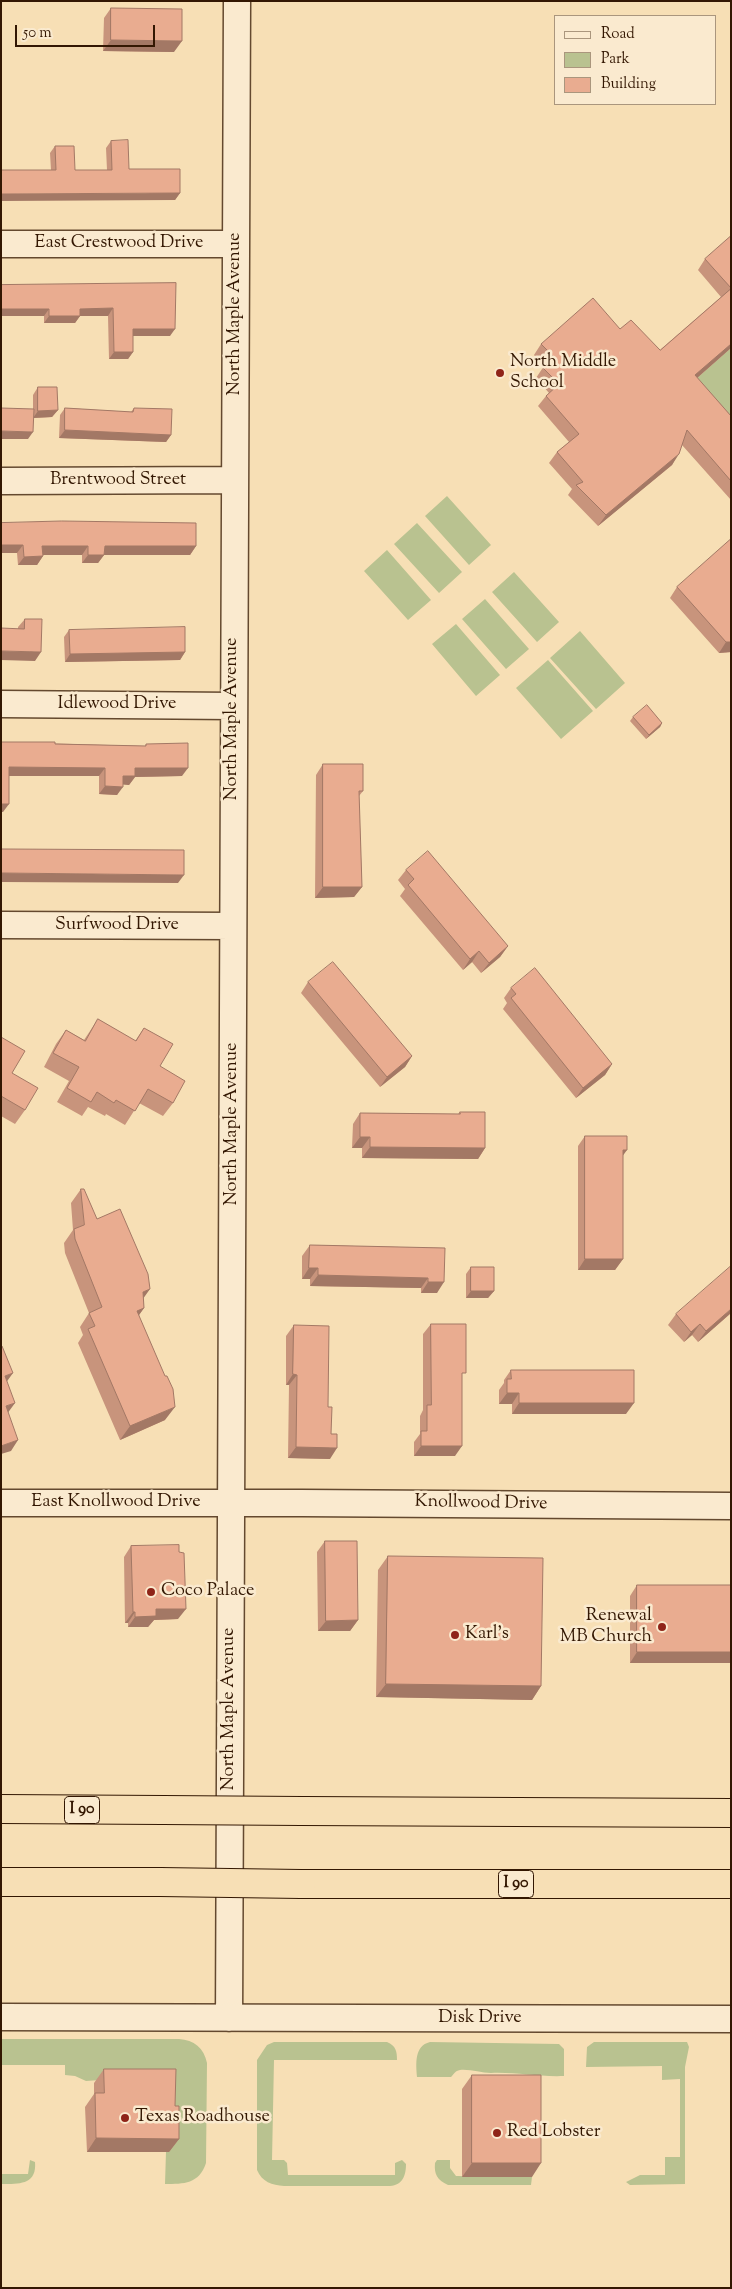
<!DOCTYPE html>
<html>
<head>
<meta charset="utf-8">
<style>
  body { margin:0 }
  #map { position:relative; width:732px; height:2289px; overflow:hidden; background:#f7dfb5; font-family:"Sorts Mill Goudy",serif }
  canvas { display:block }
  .frame { position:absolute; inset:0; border:2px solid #331702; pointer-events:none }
  .legend { position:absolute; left:554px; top:15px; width:162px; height:90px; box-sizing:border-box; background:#faeacf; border:1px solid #aa967d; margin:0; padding:6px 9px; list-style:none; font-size:15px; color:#331702 }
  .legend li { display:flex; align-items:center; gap:10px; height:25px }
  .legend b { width:25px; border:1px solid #aa967d }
  .scale { position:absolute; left:15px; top:25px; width:140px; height:22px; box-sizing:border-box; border:2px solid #331702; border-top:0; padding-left:6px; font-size:15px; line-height:18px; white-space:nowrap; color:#331702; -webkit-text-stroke:4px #faeacf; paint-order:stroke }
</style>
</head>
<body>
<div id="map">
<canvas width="732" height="2289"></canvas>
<div class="frame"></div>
<ul class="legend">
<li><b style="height:6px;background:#faeacf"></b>Road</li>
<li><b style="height:14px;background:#b9c290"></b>Park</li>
<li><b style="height:14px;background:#e9ac90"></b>Building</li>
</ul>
<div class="scale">50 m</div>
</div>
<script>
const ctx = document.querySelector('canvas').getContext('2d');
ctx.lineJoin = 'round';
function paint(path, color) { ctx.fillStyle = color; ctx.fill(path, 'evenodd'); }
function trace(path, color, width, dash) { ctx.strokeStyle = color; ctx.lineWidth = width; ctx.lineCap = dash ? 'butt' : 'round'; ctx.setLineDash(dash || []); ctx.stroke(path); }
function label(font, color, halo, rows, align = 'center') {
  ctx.font = font + ' "Sorts Mill Goudy",serif'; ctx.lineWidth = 5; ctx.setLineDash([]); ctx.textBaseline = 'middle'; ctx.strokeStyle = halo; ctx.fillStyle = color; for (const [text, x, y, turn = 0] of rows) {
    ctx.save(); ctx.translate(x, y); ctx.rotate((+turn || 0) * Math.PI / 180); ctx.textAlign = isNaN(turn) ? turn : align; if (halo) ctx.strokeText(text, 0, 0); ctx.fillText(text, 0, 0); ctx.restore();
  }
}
paint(new Path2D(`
  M731,348V435L688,386Z
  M447,496L491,545L469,565L425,516Z
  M417,523L462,572L439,593L394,544Z
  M387,550L431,600L408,620L364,571Z
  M514,572L559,622L537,642L492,592Z
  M485,599L529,649L506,669L462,619Z
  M456,624L500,675L476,696L432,644Z
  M580,631L625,683L596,709L550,658Z
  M548,660L593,711L561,739L516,688Z
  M1,2039H179C194,2040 204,2048 207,2063L206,2163C199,2184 184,2184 165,2184L166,2152L100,2080L86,2081L75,2076L65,2075V2065H1Z
  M274,2042H387C396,2046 397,2051 397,2060H274L272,2160H284L287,2163L288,2175H395V2163L402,2160L406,2164C406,2175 403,2185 390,2186H284C272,2185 262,2182 257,2170V2060L267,2045Z
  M430,2042L559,2044L564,2049V2076C538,2077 516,2072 491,2073C481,2073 470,2069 460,2070C455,2071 454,2074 451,2077H417C416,2064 414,2046 430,2042Z
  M594,2042H687L689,2047L685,2067V2184L630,2185L626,2182L640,2175H665V2157H680V2079L662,2080V2066L586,2067L587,2047Z
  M30,2160L35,2162C37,2185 19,2184 1,2184V2174H28Z
  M437,2160H450V2168L456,2176L532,2177L531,2185H448C437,2180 434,2174 435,2163Z`), '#b9c290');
const minor = new Path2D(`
  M1,244H236
  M1,481L235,480
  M1,704L233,706
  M1,925L233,926
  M1,1503H302L731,1506
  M1,2017L731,2019
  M229,2018L237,1`);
const highway = new Path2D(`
  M1,1809L163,1810
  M302,1811L731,1813
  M1,1882H160
  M301,1884H731`);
trace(minor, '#64492f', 29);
trace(highway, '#331702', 30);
trace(minor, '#faeacf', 26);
trace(highway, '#f7dfb5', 28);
const highwayBridge = new Path2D(`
  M163,1810L302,1811
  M160,1882L301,1884`);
trace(highwayBridge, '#331702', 30, []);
trace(highwayBridge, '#f7dfb5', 28);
paint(new Path2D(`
  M111,8L174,52L103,51L104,18Z
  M111,141L129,169L180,193L175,200L51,170L50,153L55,146L75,170H107L106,148Z
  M731,236V348L697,378L731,416V500L682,445L672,465L598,526L568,495L572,489L549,463L557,452L569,442L538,406L546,396L549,393L536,378L544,366L534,355L541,344L620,329L660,350L721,297L698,270L705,259Z
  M176,283L170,336H133V352L128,359H109L108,316H80L75,323H44V316H1V285Z
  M38,387L58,410L52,417L33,418L28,439L33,409V395Z
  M65,408L131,412L134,408L171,435L166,442L59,438L60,415Z
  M1,523L196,546L190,555H104L98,563H82V555H42L43,556L37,565H18L17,553Z
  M731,539V652L719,653L670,598L677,587Z
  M25,619L35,661L18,629V627Z
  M69,630L185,652L180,660L65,662L64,637Z
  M633,717L662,723L660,727L646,739L630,721Z
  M1,742L145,746L146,744L182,776L135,777L129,785L123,784L117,795L99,794V776H9L3,812H1Z
  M323,764L363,791L359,796L362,887L354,897L315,898L316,775Z
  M406,870L508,946L500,957L481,973L472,962L463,970L400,896L405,889L398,880Z
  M308,982L412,1056L405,1067L380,1087L301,993Z
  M511,988L612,1064L605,1075L576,1098L503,1009L507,1003L504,998Z
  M98,1019L135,1041L144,1028L173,1103L163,1116L139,1103L125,1125L106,1114L105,1116L88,1107L82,1116L57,1102L69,1081L44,1067L56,1044L66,1030L84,1040Z
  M1,1037L12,1073L25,1110L15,1124L1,1116Z
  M460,1112L485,1148L478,1159L362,1158V1148H352L353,1124L360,1113L458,1114Z
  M585,1136L623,1259L615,1270H578V1146Z
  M81,1189L97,1219L143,1298L144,1308L139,1315L165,1420L120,1440L78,1343L83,1335L80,1327L89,1313L65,1253L64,1243L73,1230L71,1203Z
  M310,1245L445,1248L437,1293H421V1288L310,1286V1279H302V1256Z
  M471,1267L494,1291L488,1298H466V1274Z
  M731,1313L698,1342L692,1335L684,1342L668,1325L676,1314Z
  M431,1324L462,1378L455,1456H414V1442L420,1434V1416L423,1410V1334Z
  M294,1325L328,1407L330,1459L288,1458L289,1385H286V1336Z
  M511,1370L626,1414H512V1404H499V1390L504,1383V1380Z
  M325,1541L358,1620L350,1631H318L317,1552Z
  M131,1546L178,1619L154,1620L148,1627H128V1623H125L124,1557Z
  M388,1556L541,1686L532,1700L376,1697L378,1570Z
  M637,1585H731V1663H630V1596Z
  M104,2069L175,2106L179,2139L169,2152H87L85,2107L94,2094V2083Z
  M472,2075L532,2177H462V2089Z`), '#c8947c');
paint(new Path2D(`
  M111,40L182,41L174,52L103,51Z
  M180,193L175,200L1,201V194Z
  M113,308L108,316H80L75,323H44L49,316L80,309Z
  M1,309H49L44,316H1Z
  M133,329H175L170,336H128Z
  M731,344V348L688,386L695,375Z
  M114,352H133L128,359H109Z
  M58,410L52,417L33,418L38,411Z
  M65,430L171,435L166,442L59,438Z
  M1,431L33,432L28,439H1Z
  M679,454L672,465L598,526L606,515Z
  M1,545H23L17,553H1Z
  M42,546H88L82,555H36Z
  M105,546H196L190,555H104L98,563H82L88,555Z
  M43,556L37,565H18L24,557Z
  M726,642H731V652L719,653Z
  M1,651L41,652L35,661L1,660Z
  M185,652L180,660L65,662L70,654Z
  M662,723L660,727L646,739L649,735Z
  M9,767L105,768L99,776H3Z
  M135,768H188L182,776L135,777L129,785L117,784L123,776Z
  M105,786L123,787L117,795L99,794Z
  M1,804H9L3,812H1Z
  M1,873L184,875L178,883L1,882Z
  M323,887H362L354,897L315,898Z
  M508,946L500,957L481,973L489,963Z
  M479,951L472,962L463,970L470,959Z
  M412,1056L405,1067L380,1087L387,1077Z
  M612,1064L605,1075L576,1098L583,1088Z
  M360,1137H370L362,1148H352Z
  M370,1147L485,1148L478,1159L362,1158Z
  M623,1150H627L619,1161Z
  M585,1259H623L615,1270H578Z
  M309,1268H318L310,1279H302Z
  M318,1275L428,1278L421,1288L310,1286Z
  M428,1282H444L437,1293H421Z
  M150,1289L140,1303L143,1292Z
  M471,1291H494L488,1298H466Z
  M144,1308L134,1322L137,1311Z
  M731,1309V1313L698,1342L706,1331Z
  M700,1324L692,1335L684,1342L691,1332Z
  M13,1373L5,1384V1376Z
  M293,1374L297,1375L289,1385H286Z
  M507,1393H519L512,1404H499Z
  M15,1403L7,1414L6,1406Z
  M519,1403H634L626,1414H512Z
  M175,1407L165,1420L120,1440L130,1426Z
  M18,1440L11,1451L1,1454V1446Z
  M421,1446H462L455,1456H414Z
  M296,1447L337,1448L330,1459L288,1458Z
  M156,1609H186L178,1619L154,1620L148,1627H128L135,1617Z
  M133,1612H135L128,1623H125Z
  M358,1620L350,1631H318L326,1621Z
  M637,1652H731V1663H630Z
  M386,1684L541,1686L532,1700L376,1697Z
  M96,2138L179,2139L169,2152H87Z
  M472,2163H541L532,2177H462Z`), '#a37865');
const building = new Path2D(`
  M111,8L182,9V41L111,40Z
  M128,140L129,169H180V193L1,194V170H56L55,146H74L75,170H112L111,141Z
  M731,236V288L705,259Z
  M176,283L175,329H133V352H114L113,308L80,309V316H49V309H1V285Z
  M731,289V344L695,375L731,416V481L687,430L679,454L606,515L576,485L583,482L557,452L579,434L546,396L559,384L543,368L553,356L541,344L593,298L620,329L631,320L660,350Z
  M38,387H57L58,410L38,411Z
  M1,408L34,409L33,432L1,431Z
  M65,408L133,412L134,408L172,409L171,435L65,430Z
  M62,521L196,523V546H105L104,555H88V546H42L43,556L24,557L23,545H1V523Z
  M731,539V642H726L677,587Z
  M25,619H42L41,652L1,651V628L24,629Z
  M185,627V652L70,654L69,630Z
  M647,705L662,723L649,735L633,717Z
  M1,742H55V744L146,746V744L188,743V768H135V776H123V787L105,786V768L9,767V804H1Z
  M323,764H363V791H359L362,887H323Z
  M1,849L184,850V875L1,873Z
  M428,851L508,946L489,963L479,951L470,959L408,885L414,879L406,870Z
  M333,962L412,1056L387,1077L308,982Z
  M535,968L612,1064L583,1088L511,998L516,994L511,988Z
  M98,1019L136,1041L144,1028L173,1044L160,1066L185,1081L173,1103L148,1089L135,1111L116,1100L114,1103L97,1092L91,1102L67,1088L79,1067L53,1053L66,1030L85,1041Z
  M1,1037L25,1051L12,1073L38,1088L25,1110L1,1096Z
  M460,1112H485V1148L370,1147V1137H360V1113L460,1114Z
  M585,1136H627V1150H623V1259H585Z
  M81,1189H84L97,1219L120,1209L148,1274L150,1289L143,1292L144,1308L137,1311L165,1376H167L173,1389L175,1407L130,1426L88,1329L95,1326L89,1313L102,1307L75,1239L74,1229L84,1225Z
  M310,1245L445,1248L444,1282H428V1278L318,1275V1268H309Z
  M731,1266V1309L706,1331L700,1324L691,1332L676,1314Z
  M471,1267H494V1291H471Z
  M431,1324H466V1373H462V1446H421V1431H427V1405H431Z
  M294,1325L329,1326L328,1407H332L331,1434H337V1448L296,1447L297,1375L293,1374Z
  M1,1346H2L13,1373L5,1376L15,1403L6,1406L18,1440L1,1446Z
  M511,1370H634V1403H519V1393H507V1379H511Z
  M325,1541H357L358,1620L326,1621Z
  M179,1545V1552L184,1553L186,1609H156V1616L135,1617V1612H133L131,1546Z
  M388,1556L543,1558L541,1686L386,1684Z
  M637,1585H731V1652H637Z
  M104,2069H176L175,2106H179V2139L96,2138L95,2093H104Z
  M472,2075H541V2163H472Z`);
paint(building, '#e9ac90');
trace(building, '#a37865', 1);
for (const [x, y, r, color] of [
  [500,373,5,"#8f2418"],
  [151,1592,5,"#8f2418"],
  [662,1627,5,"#8f2418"],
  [455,1635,5,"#8f2418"],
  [125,2118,5,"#8f2418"],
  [497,2133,5,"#8f2418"]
]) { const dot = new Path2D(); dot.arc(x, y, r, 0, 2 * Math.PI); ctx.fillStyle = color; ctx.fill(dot); trace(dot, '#faeacf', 2); }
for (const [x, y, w] of [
  [82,1810,35],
  [516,1884,35]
]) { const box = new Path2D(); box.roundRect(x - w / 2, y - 13.5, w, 27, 4); ctx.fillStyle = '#faeacf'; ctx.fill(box); trace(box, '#331702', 1); }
label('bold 16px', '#331702', null, [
  ["I 90",82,1810],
  ["I 90",516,1884]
]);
label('18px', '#331702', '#faeacf', [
  ["East Crestwood Drive",119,244],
  ["North Maple Avenue",236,314,-90],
  ["Brentwood Street",118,481],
  ["Idlewood Drive",117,705],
  ["North Maple Avenue",233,719,-90],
  ["Surfwood Drive",117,926],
  ["North Maple Avenue",233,1124,-90],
  ["East Knollwood Drive",116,1503],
  ["Knollwood Drive",481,1504,1],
  ["North Maple Avenue",230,1709,-90],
  ["Disk Drive",480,2019]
]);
label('18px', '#331702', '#faeacf', [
  ["North Middle",510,363],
  ["School",510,384],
  ["Coco Palace",161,1592],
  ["Renewal",652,1617,"right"],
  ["MB Church",652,1638,"right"],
  ["Karl's",465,1635],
  ["Texas Roadhouse",135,2118],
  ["Red Lobster",507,2133]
], 'left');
</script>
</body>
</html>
